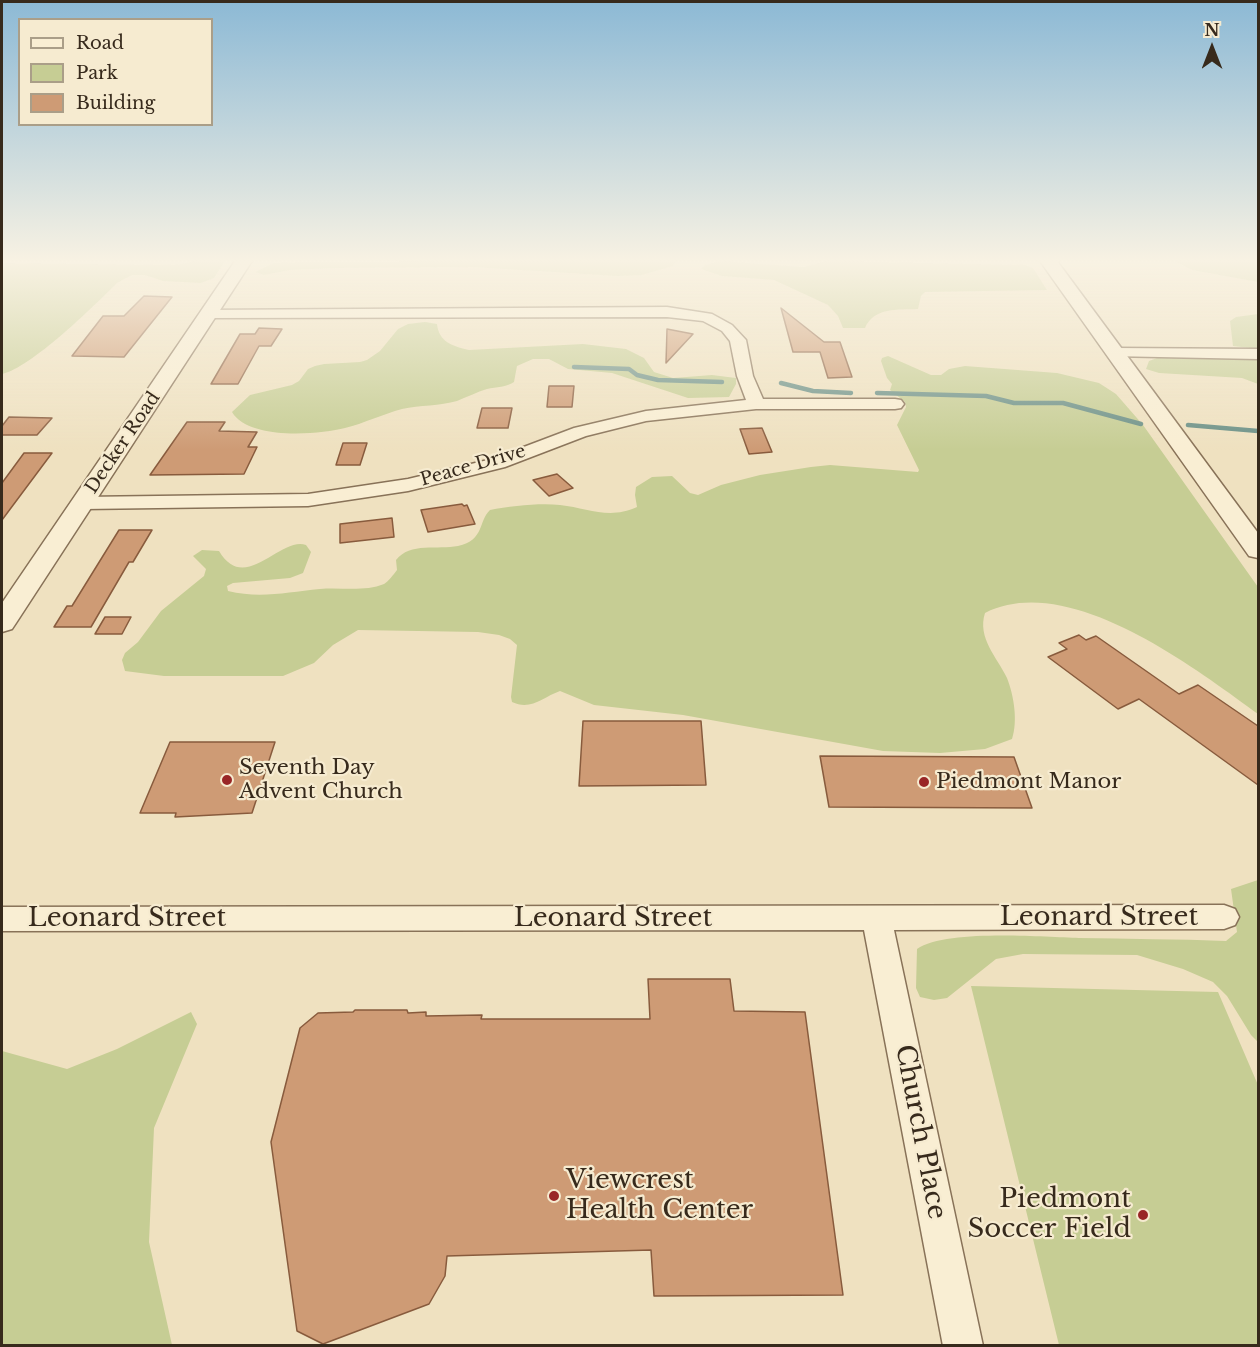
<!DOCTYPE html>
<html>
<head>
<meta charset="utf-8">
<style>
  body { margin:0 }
  #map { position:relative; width:1260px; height:1347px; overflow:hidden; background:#efe1c0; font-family:"Libre Baskerville",serif }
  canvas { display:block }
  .frame { position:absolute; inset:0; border:3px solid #372a1c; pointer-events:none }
  .legend { position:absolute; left:18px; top:18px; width:195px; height:108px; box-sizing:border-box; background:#f6ebd0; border:2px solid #aa9e88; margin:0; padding:8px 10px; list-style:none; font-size:18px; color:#372a1c }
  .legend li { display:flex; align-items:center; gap:12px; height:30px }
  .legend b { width:30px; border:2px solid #aa9e88 }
  .north { position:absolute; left:1182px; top:18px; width:60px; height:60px; -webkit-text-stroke:4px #f6ebd0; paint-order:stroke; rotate:0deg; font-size:16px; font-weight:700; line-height:24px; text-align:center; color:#372a1c }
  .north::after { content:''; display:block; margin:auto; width:21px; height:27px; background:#372a1c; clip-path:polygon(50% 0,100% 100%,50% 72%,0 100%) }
</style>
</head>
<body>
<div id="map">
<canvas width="1260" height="1347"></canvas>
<div class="frame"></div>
<ul class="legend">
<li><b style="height:8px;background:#f9eed3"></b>Road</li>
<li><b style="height:16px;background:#c6cd94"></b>Park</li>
<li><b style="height:16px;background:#ce9b75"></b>Building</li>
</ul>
<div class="north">N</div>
</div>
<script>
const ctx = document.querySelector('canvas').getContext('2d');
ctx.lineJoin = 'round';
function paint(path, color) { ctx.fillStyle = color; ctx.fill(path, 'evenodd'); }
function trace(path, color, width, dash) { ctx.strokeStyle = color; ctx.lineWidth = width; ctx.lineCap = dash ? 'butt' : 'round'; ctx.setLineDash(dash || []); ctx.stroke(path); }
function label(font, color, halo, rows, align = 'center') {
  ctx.font = font + ' "Libre Baskerville",serif'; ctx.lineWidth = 4.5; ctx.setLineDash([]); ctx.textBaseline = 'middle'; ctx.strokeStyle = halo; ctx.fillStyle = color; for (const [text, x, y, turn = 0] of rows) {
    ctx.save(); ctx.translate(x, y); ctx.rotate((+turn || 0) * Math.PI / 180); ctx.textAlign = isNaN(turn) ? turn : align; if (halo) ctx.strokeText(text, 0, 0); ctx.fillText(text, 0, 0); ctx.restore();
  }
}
paint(new Path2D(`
  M196,261H225L214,278L201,283L163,281L145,275H132L117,283C94,306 31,368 2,374V263L175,265Z
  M675,261L673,266L642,275L617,276L472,267L336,268L290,270L264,275L255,272L273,263L302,262Z
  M721,261L803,267L827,261L1025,265L1033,268L1047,290L925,292L921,296L918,309C898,310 874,307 865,328H843L838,316L828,305L774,280L722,276L701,269L705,265Z
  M1175,261H1258V282L1192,270Z
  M1258,312V349L1233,346L1230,321L1236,317L1258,314Z
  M425,322L437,324C439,342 452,346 469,350L583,344L626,349L644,358L654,372L673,378L712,375L736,378V384L729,397L688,398L612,373L568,369L549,359H533L517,366L514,382C506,387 497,387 487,389C477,392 467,397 457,401C440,406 420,405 402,409C383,414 365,423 345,428C318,435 248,440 232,412L250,395L292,385L299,381L308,369L315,366L324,364L360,362L367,360L380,351L398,329L408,324Z
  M888,356L931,375H941L949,369L965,366L1057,373L1099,383L1116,394L1143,425L1258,587V714C1193,667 1068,571 985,613C977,638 997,657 1007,678C1014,696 1018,721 1012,739L985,749L940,753L883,751L683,715L594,705L560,691C543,697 531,711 512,702L511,697L517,645L510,639L499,635L478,632L358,630L333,645L314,663L283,676H164L125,671L122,660L125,653L138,642L161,611L204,576L206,569L193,556L202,550L219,551C245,595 280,536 306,545L311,552L303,573L290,578L233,583L227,586L228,591C260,599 288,592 320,589C340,587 365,592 384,584C389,581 393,575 397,570L396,560C410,542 438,550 458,546C485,540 478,521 490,510C511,506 539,503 560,505C588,508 609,520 637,507L635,495L636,487L652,477L672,476L690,493L698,495L721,485L760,475L811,467L830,465L918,472L919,470L897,425L906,407L905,402L890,390L892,384L887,378L881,361L882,358Z
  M1157,358L1258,359V384L1242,378L1159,373L1146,369L1149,361Z
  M1258,880V1042L1251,1035L1227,996L1213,982L1183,969L1137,955L1023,954L996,959L947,998L934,1000L920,997L916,988L917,949C946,929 1042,937 1079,938C1128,939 1177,939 1226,941L1237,932L1231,889Z
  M971,986L1218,992L1258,1085V1345H1059Z
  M191,1012L197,1024L154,1128L149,1242L172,1345H2V1051L67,1069L117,1049Z`), '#c6cd94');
trace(new Path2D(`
  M574,367L629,369L637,375L658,380L722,382
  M781,383L813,391L851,393
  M877,393L986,396L1014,403H1063L1141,424
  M1188,425L1258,431`), '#6a8f86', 4.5);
const building = new Path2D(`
  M144,296L172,297L124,357L72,356L103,316H124Z
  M781,308L824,342H840L852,377L828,378L820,352H793Z
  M259,328L282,329L271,346H259L238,384H211L240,334H255Z
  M667,329L693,334L666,363Z
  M549,386H574L572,407H547Z
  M482,408H512L508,428H477Z
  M9,417L52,418L37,435H2V426Z
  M187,422H225L219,431L257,432L248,447H257L244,474L150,475Z
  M762,428L772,452L749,454L740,429Z
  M343,443H367L360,465H336Z
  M24,453H52L2,520V483Z
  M557,474L573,488L549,496L533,480Z
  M462,504L464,506L467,505L475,524L428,532L421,510Z
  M392,518L394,537L340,543V524Z
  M119,530H152L133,562H129L91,627H54L67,606H72Z
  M105,617H131L122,634H95Z
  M1079,635L1086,640L1096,636L1179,694L1198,685L1258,726V785L1139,699L1118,709L1048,657L1067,649L1059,643Z
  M583,721H701L706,785L579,786Z
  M170,742H275L252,813L175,817L176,813H140Z
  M820,756L1014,757L1032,808L829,807Z
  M648,979H730L734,1011L805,1012L843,1295L654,1296L651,1250L447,1256L445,1276L429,1304L323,1344L297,1331L271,1142L300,1028L318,1013L353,1012L355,1010H407L408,1013L426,1012V1016L482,1015L481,1019H650Z`);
paint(building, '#ce9b75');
trace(building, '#885b3d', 1.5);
const minor = new Path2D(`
  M667,307L712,314L732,325L746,340L753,376L763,399H895L901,400L904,404L901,408L895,409H756L646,421L586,436L505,467L408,491L308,506L83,509L76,507L73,503L76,499L83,497L308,494L408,479L492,459L574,428L646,411L746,400L737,376L730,341L722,331L703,321L667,317L210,318L202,313L205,310Z
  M1116,348L1258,349V359L1110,356L1108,353L1110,350Z
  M1224,905L1235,909L1239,917L1235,925L1224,929L894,930L983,1346H943L864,930L2,931V907Z`);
const tertiary = new Path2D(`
  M235,261H252L16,623L12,629L2,632V603Z
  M1040,261H1057L1258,533V558L1249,556Z`);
trace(minor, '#887258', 3);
trace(tertiary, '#887258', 3);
paint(minor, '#f9eed3');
paint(tertiary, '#f9eed3');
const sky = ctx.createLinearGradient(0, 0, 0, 450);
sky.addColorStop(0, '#8cb9d5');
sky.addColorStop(0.58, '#f8f2e3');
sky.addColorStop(1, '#f8f2e300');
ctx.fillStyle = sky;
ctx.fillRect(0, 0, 1260, 450);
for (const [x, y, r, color] of [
  [227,780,6,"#992626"],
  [924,782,6,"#992626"],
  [554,1196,6,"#992626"],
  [1143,1215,6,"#992626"]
]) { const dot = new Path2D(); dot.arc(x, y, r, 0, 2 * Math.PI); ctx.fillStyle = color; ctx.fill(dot); trace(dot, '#f6ebd0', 2); }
label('18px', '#372a1c', '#f6ebd0', [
  ["Decker Road",123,443,-56],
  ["Peace Drive",473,466,-16]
]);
label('21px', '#372a1c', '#f6ebd0', [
  ["Seventh Day",239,768],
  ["Advent Church",239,792],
  ["Piedmont Manor",936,782]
], 'left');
label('26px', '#372a1c', '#f6ebd0', [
  ["Leonard Street",1099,918],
  ["Leonard Street",127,919],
  ["Leonard Street",613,919],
  ["Church Place",920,1132,79]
]);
label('26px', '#372a1c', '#f6ebd0', [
  ["Viewcrest",566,1181],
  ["Health Center",566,1211],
  ["Piedmont",1131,1200,"right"],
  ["Soccer Field",1131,1230,"right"]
], 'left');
</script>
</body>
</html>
